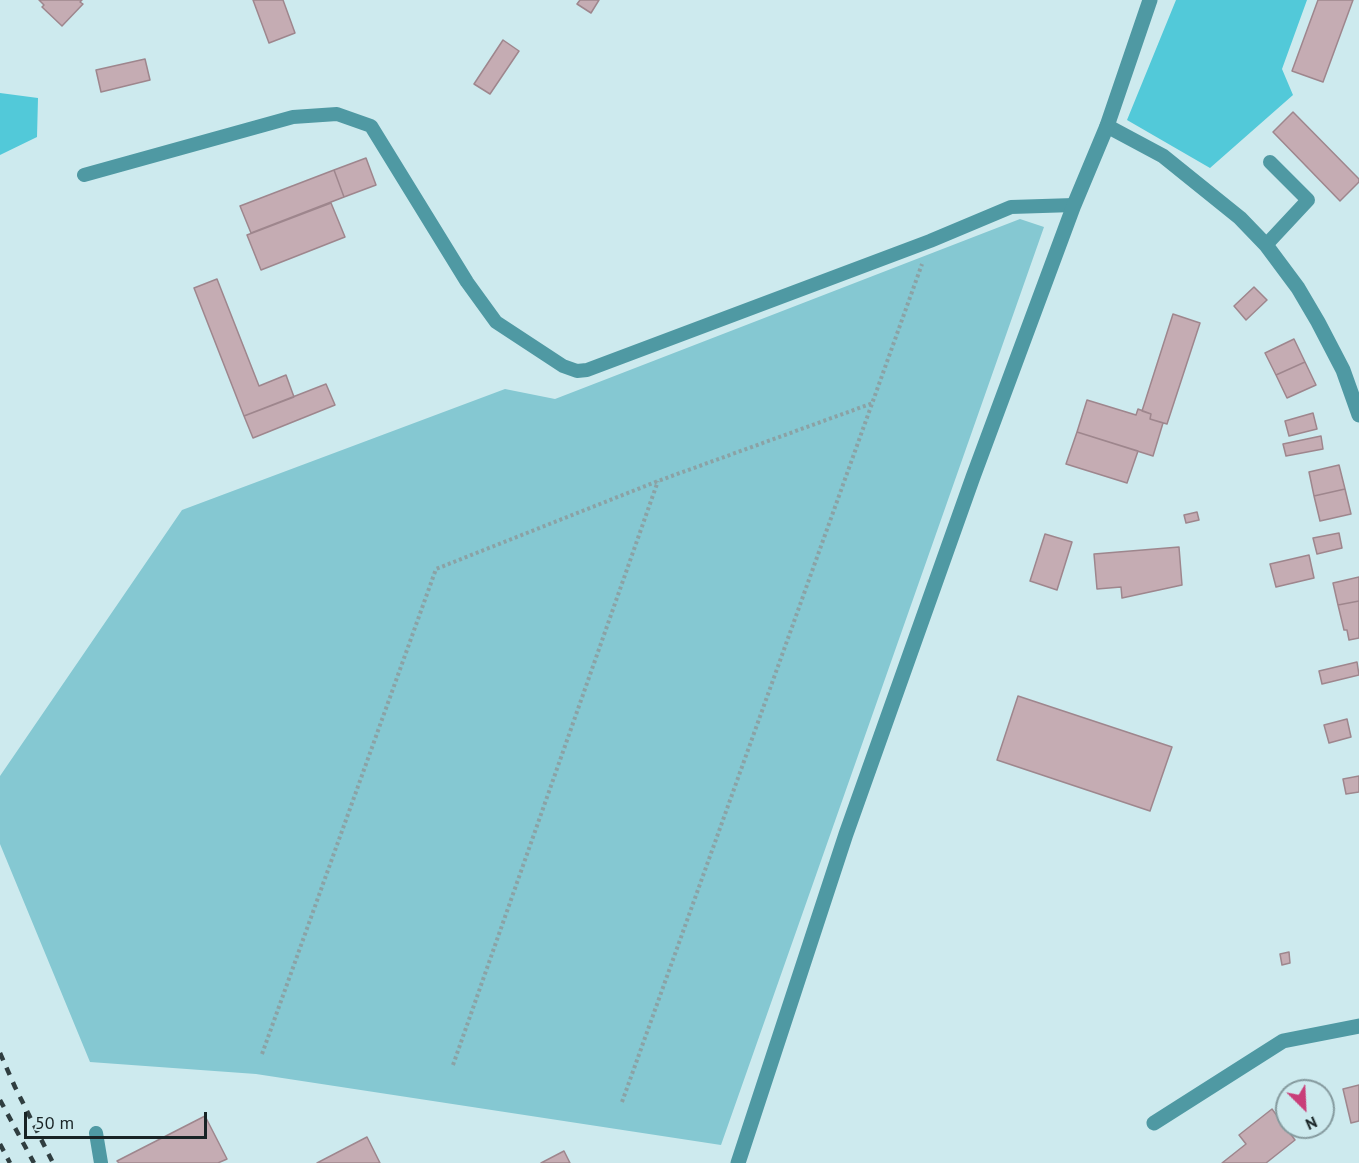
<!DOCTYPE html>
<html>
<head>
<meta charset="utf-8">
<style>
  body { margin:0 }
  #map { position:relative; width:1359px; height:1163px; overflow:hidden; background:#cdeaee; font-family:"PT Sans",sans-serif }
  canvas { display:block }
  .north { position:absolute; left:1275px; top:1079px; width:60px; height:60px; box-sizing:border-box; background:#cdeaee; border:2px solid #859a9e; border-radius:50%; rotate:156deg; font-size:16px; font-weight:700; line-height:24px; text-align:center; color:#182325 }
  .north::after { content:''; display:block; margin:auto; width:21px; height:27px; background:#c93f79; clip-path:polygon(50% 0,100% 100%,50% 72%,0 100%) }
  .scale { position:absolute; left:24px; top:1112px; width:183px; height:27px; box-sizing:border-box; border:3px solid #182325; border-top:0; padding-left:8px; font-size:18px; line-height:21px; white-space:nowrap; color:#182325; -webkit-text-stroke:4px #cdeaee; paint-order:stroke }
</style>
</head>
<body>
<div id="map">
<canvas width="1359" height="1163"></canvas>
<div class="north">N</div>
<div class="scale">50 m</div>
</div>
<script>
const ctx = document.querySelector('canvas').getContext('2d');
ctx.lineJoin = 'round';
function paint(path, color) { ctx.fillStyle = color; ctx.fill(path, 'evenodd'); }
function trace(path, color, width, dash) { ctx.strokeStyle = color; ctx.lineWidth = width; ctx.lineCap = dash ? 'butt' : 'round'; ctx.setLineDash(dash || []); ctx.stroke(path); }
paint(new Path2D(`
  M1020,219L1044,227L721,1145L256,1074L90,1062L0,844V776L182,510L505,389L555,399Z`), '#85c8d2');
paint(new Path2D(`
  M1176,0H1307L1282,69L1293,95L1210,168L1127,120Z
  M0,93L38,98L37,137L0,155Z`), '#52c9d9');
const building = new Path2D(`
  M39,0H82L80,2L83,4L62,26L42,7L44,5Z
  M253,0H283L295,33L269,43Z
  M580,0H599L591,13L577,4Z
  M1318,0H1353L1323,82L1292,71Z
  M503,40L519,51L490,94L474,84Z
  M145,59L150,80L101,92L96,70Z
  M1293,112L1359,179V182L1340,201L1273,132Z
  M366,158L376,185L344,197L334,170Z
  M334,170L344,197L251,233L240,206Z
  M331,203L345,237L261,270L247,235Z
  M217,279L259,386L286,375L294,397L244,416L194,288Z
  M1254,287L1267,300L1246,320L1234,306Z
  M1173,314L1200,323L1167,424L1150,419L1151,414L1142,411Z
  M1294,339L1305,362L1276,375L1265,353Z
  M1305,362L1316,385L1287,398L1276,375Z
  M326,384L335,405L253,438L244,416Z
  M1087,400L1136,415L1138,409L1151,414L1150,419L1163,423L1153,456L1077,432Z
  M1313,413L1317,429L1289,436L1285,421Z
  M1077,432L1138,451L1127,483L1066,464Z
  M1321,436L1323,449L1286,456L1283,444Z
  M1339,465L1345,489L1314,496L1309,472Z
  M1345,489L1351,514L1320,521L1314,496Z
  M1197,512L1199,520L1186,523L1184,515Z
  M1339,533L1342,548L1317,554L1313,538Z
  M1045,534L1072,542L1057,590L1030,581Z
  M1179,547L1182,585L1122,598L1121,587L1097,589L1094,554Z
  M1309,555L1314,578L1276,587L1270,564Z
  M1359,577V601L1338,605L1333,583Z
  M1359,601V638L1349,640L1347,630H1344L1338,605Z
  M1357,662L1359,675L1322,684L1319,671Z
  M1018,696L1172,747L1150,811L997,760Z
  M1347,719L1351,737L1329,743L1324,725Z
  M1359,776V792L1346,794L1343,779Z
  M1289,952L1290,963L1282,965L1280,954Z
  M1359,1085V1121L1351,1123L1343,1089Z
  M1272,1109L1295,1140L1266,1163H1222L1246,1144L1239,1135Z
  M205,1116L227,1159L218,1163H119L117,1161Z
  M367,1137L380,1163H317Z
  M564,1151L570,1163H541Z`);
paint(building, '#c5acb3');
trace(building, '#9e868d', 1.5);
trace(new Path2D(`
  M262,1054L436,569L658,481L873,403
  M453,1065L658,481
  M622,1102L922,264`), '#8ba2a5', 4, [3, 3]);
trace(new Path2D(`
  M84,175L293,117L337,114L371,126L467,282L496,322L563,366L577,371L587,370L930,241L1011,207L1074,205
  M1266,245L1308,200L1270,162
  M96,1133L101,1163`), '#4f99a3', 14);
trace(new Path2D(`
  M1107,126L1163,156L1240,218L1266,245L1298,288L1318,322L1343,370L1359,415
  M1154,1123L1283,1041L1359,1026`), '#4f99a3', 15);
trace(new Path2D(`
  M738,1163L846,834L973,477L1074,205L1107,126L1150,0`), '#4f99a3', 15);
trace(new Path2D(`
  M0,1053L15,1087L53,1163
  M0,1100L34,1163
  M0,1144L10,1163`), '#303e40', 4.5, [8, 8]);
</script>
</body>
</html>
